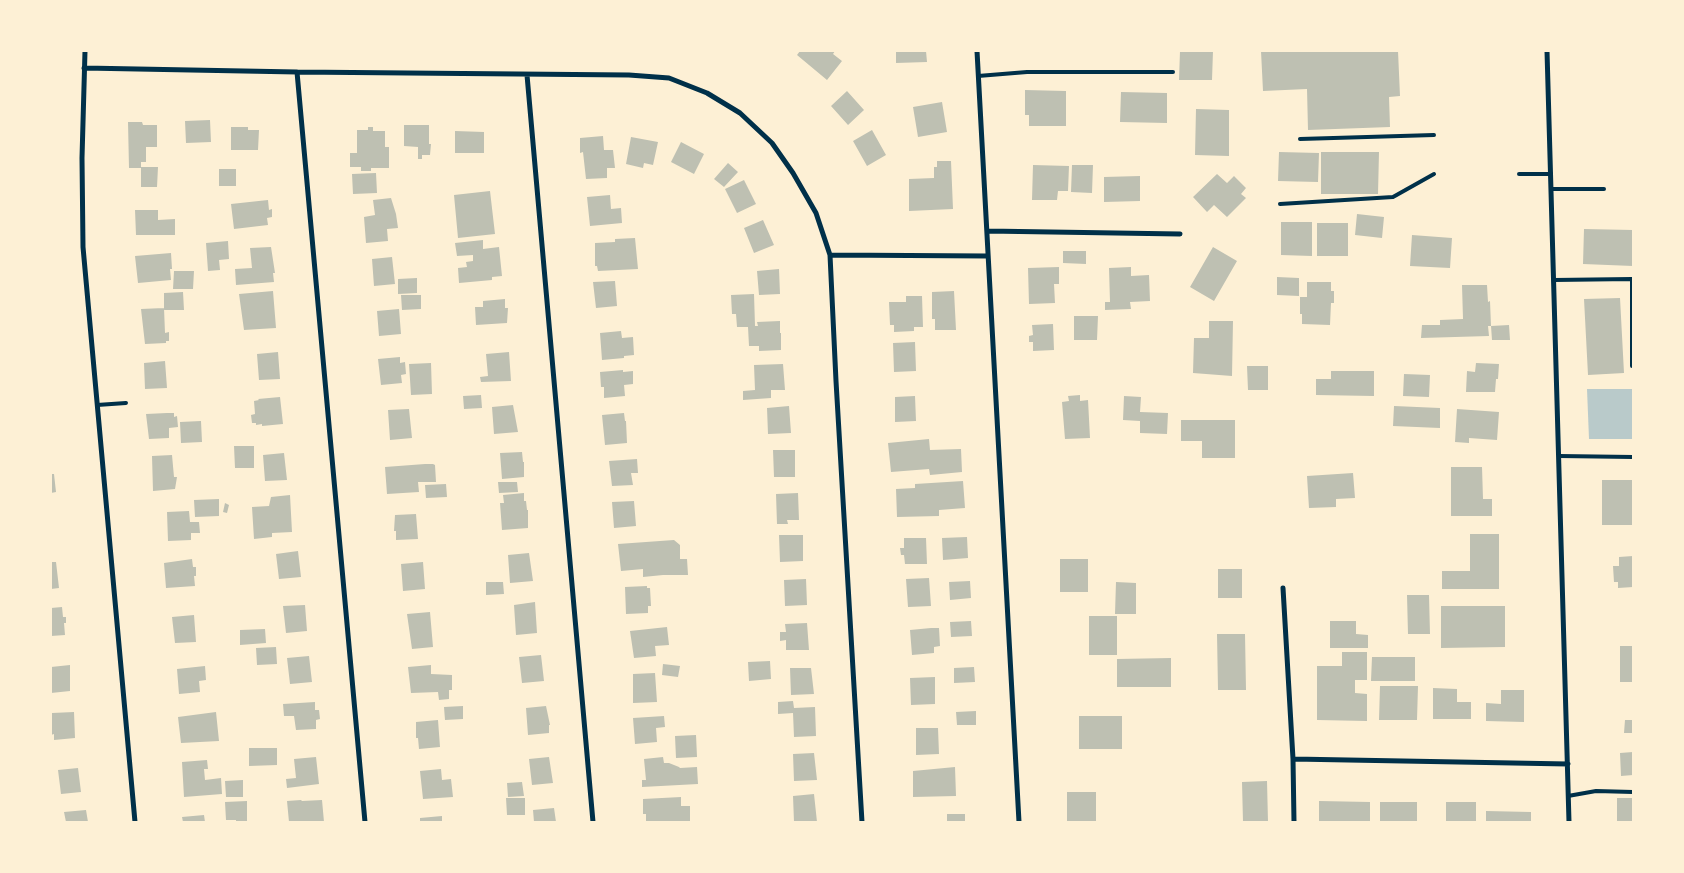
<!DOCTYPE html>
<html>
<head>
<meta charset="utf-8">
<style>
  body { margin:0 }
  #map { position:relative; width:1684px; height:873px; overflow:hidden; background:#fdf0d5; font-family:Jost,sans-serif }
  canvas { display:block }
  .frame { position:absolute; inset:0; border:52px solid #fdf0d5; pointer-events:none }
</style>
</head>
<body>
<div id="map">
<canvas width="1684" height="873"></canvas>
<div class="frame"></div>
</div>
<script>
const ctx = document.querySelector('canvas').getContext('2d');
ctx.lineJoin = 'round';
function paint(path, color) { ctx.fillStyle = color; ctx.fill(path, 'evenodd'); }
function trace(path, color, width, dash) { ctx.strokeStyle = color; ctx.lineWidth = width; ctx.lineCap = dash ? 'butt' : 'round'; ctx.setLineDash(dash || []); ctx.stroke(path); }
paint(new Path2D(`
  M1587,389H1633V439H1589Z`), '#b9caca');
paint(new Path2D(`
  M800,51H835L833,54L842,61L827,80L797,55Z
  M896,51H926L927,62L896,63Z
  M1180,51H1213L1212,80H1179Z
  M1261,51H1398L1400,96L1389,97L1390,127L1308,130L1307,89L1263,91Z
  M1025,90L1066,91V126H1029V115H1025Z
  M847,91L864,110L848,125L831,106Z
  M1121,92L1167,93V123L1120,122Z
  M942,102L947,132L918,137L913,107Z
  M1196,109L1229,110V156L1195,155Z
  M210,120L211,142L186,143L185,121Z
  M128,122H142L143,125H157V147H146V162H141V168H129Z
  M404,125H429V144H431L430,155H422V159H418V147L404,146Z
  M231,127H248V130H259L258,150H231Z
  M368,127H373V131H385V147H389V168H371V171H361V167H350V153H357V130H368Z
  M872,130L886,155L867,166L853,141Z
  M455,131L484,132V153H455Z
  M603,136L604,150H613L615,168H607V178L586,179L583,152L580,153V138Z
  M631,137L658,142L653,165L644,163L643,168L626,164Z
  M681,142L704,154L694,174L671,162Z
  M1279,152L1319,153L1318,182L1278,181Z
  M1321,152H1379L1378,194H1321Z
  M937,161H951L953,209L909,211V179L934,178V167H937Z
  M728,163L738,172L724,187L714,179Z
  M1033,165L1069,166L1068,191H1058L1057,200H1032Z
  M1072,165H1093L1092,193L1071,192Z
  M141,167H158L157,187H141Z
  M219,169H236V186H219Z
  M376,173L377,193L353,194L352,174Z
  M1217,174L1227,183L1234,176L1246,188L1241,194L1246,198L1227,217L1214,205L1207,212L1193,197Z
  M1140,176V201L1104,202V177Z
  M744,180L756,204L737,213L725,189Z
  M490,191L495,234L458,238L454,195Z
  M610,195L611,209L621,208L622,223L590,226L587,197Z
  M391,198L396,214L398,228L387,229L388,241L366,243L364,217L375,215L373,200Z
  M268,200L269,210L272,209V217L267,218L268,225L234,229L231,204Z
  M135,210H158V220L175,219V235H136Z
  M1357,214L1384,217L1382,238L1355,235Z
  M763,220L774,245L754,253L744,228Z
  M1281,222H1312V256L1281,255Z
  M1317,223H1348V256H1317Z
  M1584,229L1633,230V266L1583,264Z
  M1412,235L1452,238L1450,268L1410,266Z
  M635,238L638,269L598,271L597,266H595V243L615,242V239Z
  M483,240V249L499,247L502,276L492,277V280L459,283L458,268L467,267L466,262L473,261V255L457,256L455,243Z
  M228,241L229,259L219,260L220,270L208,271L206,243Z
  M271,247L275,273H273L274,282L236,285L235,269L252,268L250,248Z
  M1213,247L1237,261L1214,301L1190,287Z
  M1063,251H1086V264L1063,263Z
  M171,253L172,269H170L171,280L138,283L135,256Z
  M392,257L395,284L374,286L372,259Z
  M1059,267V284H1054L1055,303L1029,304L1028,268Z
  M1131,267V276L1149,275L1150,301L1130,302L1131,309L1105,310V302H1110L1109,268Z
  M779,269L780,294L759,295L757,271Z
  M174,271H194L193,289H173Z
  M1277,277L1299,278V296L1277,295Z
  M417,278V293L398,294V279Z
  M615,281L617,306L596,308L593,282Z
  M1307,282H1331V291H1334V303H1331L1330,325L1302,324V314H1300V297H1307Z
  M1462,285H1487L1488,302L1490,301L1491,326H1488L1489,336L1421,338L1422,325H1440V320L1463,319Z
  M273,291L276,328L244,330L239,294Z
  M954,291L956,330H935V319H932V292Z
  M183,292L184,310H164V293Z
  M754,294L755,326H758L757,322L780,321V333H781V350L759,351V346H749L748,327H737L736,314H732L731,295Z
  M401,295H421V309L402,310Z
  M906,296H922L923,327H914V331L894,332V325H890L889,302H906Z
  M1620,298L1624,373L1588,375L1584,299Z
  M505,299V308H508L507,323L476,325L475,307H483V301Z
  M164,308L165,333L169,332V341H166V343L145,344L141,309Z
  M399,309L401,334L379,336L377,311Z
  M1074,316H1098L1097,340H1074Z
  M1209,321H1233L1232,376L1193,373L1194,338H1209Z
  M1053,324L1054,350L1033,351V342H1029V336L1033,335L1032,325Z
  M1509,325L1510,340H1492L1491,326Z
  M621,331L622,338L633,337L634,355L624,356V358L602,360L600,333Z
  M915,342L916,371L894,372L893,343Z
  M278,352L280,379L259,380L257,354Z
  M509,352L511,381L481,382L480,377L488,376L486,354Z
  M400,357V363L405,362L406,374L401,375L402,383L381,385L378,359Z
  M165,361L167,388L145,389L144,363Z
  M431,363L432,394L411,395L409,364Z
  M1476,363L1499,364L1498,379H1496L1495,392H1466L1467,371L1475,372Z
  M783,364L785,390H771V398L743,400V391L755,390L754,365Z
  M1247,366H1268V390H1248Z
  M623,370V372L633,371V384L624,385L625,396L604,398V387H601L600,372Z
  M1331,371H1374V396L1316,395V379H1331Z
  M1404,374L1430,375L1429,397L1403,396Z
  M481,395L482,408L464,409L463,396Z
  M1080,395V401L1088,400L1090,438L1065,439L1062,402L1069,401L1068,396Z
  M915,396L916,421L895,422V397Z
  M1124,396L1141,397L1140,412L1168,413L1167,434L1140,433V421L1123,420Z
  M280,397L283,424L262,426V424L256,425V423H252L251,415L255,414L254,401L259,400L258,399Z
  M513,405L518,432L494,434L492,407Z
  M789,406L791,433L768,434L767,408Z
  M1394,406L1440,408V428L1393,426Z
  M409,409L412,438L390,440L388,410Z
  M1457,409L1499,412L1497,440L1469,438V443L1455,442Z
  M167,413H174V417L177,416L178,427L169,428V438L149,439L146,414Z
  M624,413L625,421H626L627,443L605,445L602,415Z
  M1181,420H1235V458H1202V441H1181Z
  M201,421L202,442L181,443L180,422Z
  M929,439L930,450L961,449L962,472L930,475L929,469L891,472L888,443Z
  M234,446H254V468H235Z
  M773,450H795V477H774Z
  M522,452L523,462H524V477L502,479L500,453Z
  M284,453L287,480L265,481L263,455Z
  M172,455L174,477H177L175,489L153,491L152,456Z
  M637,459L638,473H631L633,485L612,486L609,461Z
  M425,464H433L435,465L436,482H418L419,492L387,494L385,467Z
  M1451,467H1482L1483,499H1492V516H1451Z
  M1353,473L1355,498L1336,499V507L1309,508L1307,476Z
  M51,474H54L56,492L51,493Z
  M1602,480H1633V525H1602Z
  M963,481L965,508L939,510V516L897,517L896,489L915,488V484Z
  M498,482H517L518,492L499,493Z
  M446,484L447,497L426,498L425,485Z
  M524,493V501H526L527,510H528V528L502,530L500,503H504L503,495Z
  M798,493L799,520H787L788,524H777L776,494Z
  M290,495L292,532L272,533V537L254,539L252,507L269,506L271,497Z
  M219,499V516L195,517L194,500Z
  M634,501L636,526L614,528L612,502Z
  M225,503L229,505L227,513L223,512Z
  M189,511L190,522H199L200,533H191V540L168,541L167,512Z
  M416,514L418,539L396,540V531H394L395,515Z
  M1470,534H1499V589H1442V571H1470Z
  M779,535H803V561L780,562Z
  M967,537L968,558L943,560L942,538Z
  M904,538H926L927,564H905L904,555H901L900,548H904Z
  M674,540L680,545V559H687L688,575H663L643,577V569L621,571L618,544Z
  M298,551L301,577L279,579L276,554Z
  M529,553L533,581L510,583L508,555Z
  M1633,556V587L1618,588V582H1614L1613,566H1619V557Z
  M192,559L193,567H196V576H194L195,586L166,588L164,563Z
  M1060,559H1088V592H1060Z
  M51,562H56L59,588L51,589Z
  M423,562L425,589L403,591L401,564Z
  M1218,569H1242V598H1218Z
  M929,578L931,606L908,607L906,579Z
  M806,579L807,605L785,606L784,580Z
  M970,581L971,598L950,600L949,582Z
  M486,582H503L504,594L486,595Z
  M1116,582L1136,583V614H1115Z
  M647,586V588H650L651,606H648V613L626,614L625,587Z
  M1407,595H1429L1430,634H1408Z
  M535,602L537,633L516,635L514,605Z
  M305,605L307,631L286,633L283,606Z
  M1441,606H1505V647L1441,648Z
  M62,607L63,617H66V623H64L65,635L51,636V608Z
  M430,612L433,647L412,649L407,614Z
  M194,615L196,642L175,643L172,617Z
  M1089,616H1117V655H1089Z
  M971,621L972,636L951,637L950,622Z
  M1330,621H1356V634L1368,635V648H1330Z
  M807,623L809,650H786V640L780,641V632H786L785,624Z
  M667,627L669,645L655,646L656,656L634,658L630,631Z
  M931,628H939L940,646L934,647V653L912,655L910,630Z
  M265,629L266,643L240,645V630Z
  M1217,634H1245L1246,690H1218Z
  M1620,646H1633V682H1620Z
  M276,647L277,664L257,665L256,648Z
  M1342,652H1367V680H1355V693L1367,694V721L1317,720V666H1342Z
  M541,655L544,681L522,683L519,657Z
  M309,656L312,682L290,684L287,658Z
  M1372,657H1415V681H1371Z
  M1171,658V687H1117V659Z
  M770,661L771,679L749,681L748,662Z
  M663,664L680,666L678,677L662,675Z
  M70,665V691L51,693V667Z
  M431,665V674L452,675V690H449V699L439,700L438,692L411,693L408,667Z
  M205,666L206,680L199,681L200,692L179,694L177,669Z
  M974,667L975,682L954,683V668Z
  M790,668H811L814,694L791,695Z
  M655,673L657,702L633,703V674Z
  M935,677V704L911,705L910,678Z
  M1380,686H1418L1417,720H1379Z
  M1433,688L1457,689V702H1471V719H1433Z
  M1501,690H1524V722L1486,721V703L1501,704Z
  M793,701L794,708L815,707L816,736L794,737L793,713L778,714V702Z
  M315,702V710H319L320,719L316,720V729L296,730L294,716H284L283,704Z
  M463,706V719L445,720L444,707Z
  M546,706L550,725H549V733L528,735L526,708Z
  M976,711V725H957L956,712Z
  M74,712L75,738L54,740V734L51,735L52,713Z
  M216,712L219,741L181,743L178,717Z
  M664,716L665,727L656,728L657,742L635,744L633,718Z
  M1079,716H1122V749H1079Z
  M438,720L440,747L419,749L418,738H416V722Z
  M1625,720H1633V733H1624Z
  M916,728H938L939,754L916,755Z
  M696,735L697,757L676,758L675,736Z
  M249,748H277V765L249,766Z
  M1633,752V775L1621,776L1620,753Z
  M814,753L817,780L794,781L793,754Z
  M316,757L319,784L287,788L286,779L296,778L294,759Z
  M549,757L553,783L532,785L529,759Z
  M663,757L664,763H669L679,767L680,768L697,767L698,784L642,787V780H646L644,759Z
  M207,760L208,769H204L205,780L221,778L222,794L184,797L182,762Z
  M955,767L956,796L913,797V771Z
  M78,768L81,792L61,794L58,770Z
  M441,769L442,780L451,779L453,797L423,799L420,771Z
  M243,780V797H226L225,781Z
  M1267,781L1268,822H1243L1242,782Z
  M522,782L524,796L508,797L507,783Z
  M1067,792H1096V822H1067Z
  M814,794L817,822H794L793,796Z
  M681,797V806H690V822H646V814H643V799Z
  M506,798H525V815H507Z
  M1617,798H1633V822H1617Z
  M301,800L302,801L322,800L324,822H289L287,801Z
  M247,801V822H236V820H226L225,802Z
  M1319,801L1370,802V822H1319Z
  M1380,802H1417V822H1380Z
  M1446,802H1476V822H1446Z
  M554,808L556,822H534L533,810Z
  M86,810L88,822H66L64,812Z
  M1486,811L1531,812V822H1486Z
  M947,814H965V822H947Z
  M204,815L205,822H183L182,817Z
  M442,816V822H420V818Z`), '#bec0b2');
trace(new Path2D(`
  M978,76L1027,72H1173
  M1300,139L1434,135
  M1519,174H1551
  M1551,189H1604
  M1280,204L1393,197L1434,174
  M1554,280L1632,279V366
  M97,405L126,403
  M1559,456L1633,457
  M1568,796L1596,791L1633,792`), '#003049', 4);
trace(new Path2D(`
  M85,51L82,158L83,247L135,822
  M977,51L1019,822
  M1547,51L1569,822
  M84,68L297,72L629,75L669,78L707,93L740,113L772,143L793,173L816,213L830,255L836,381L862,822
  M297,72L365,822
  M527,75L593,822
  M987,231L1180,234
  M830,255L987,256
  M1283,588L1293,759L1294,822
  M1293,759L1568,764`), '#003049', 5);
</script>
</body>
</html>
